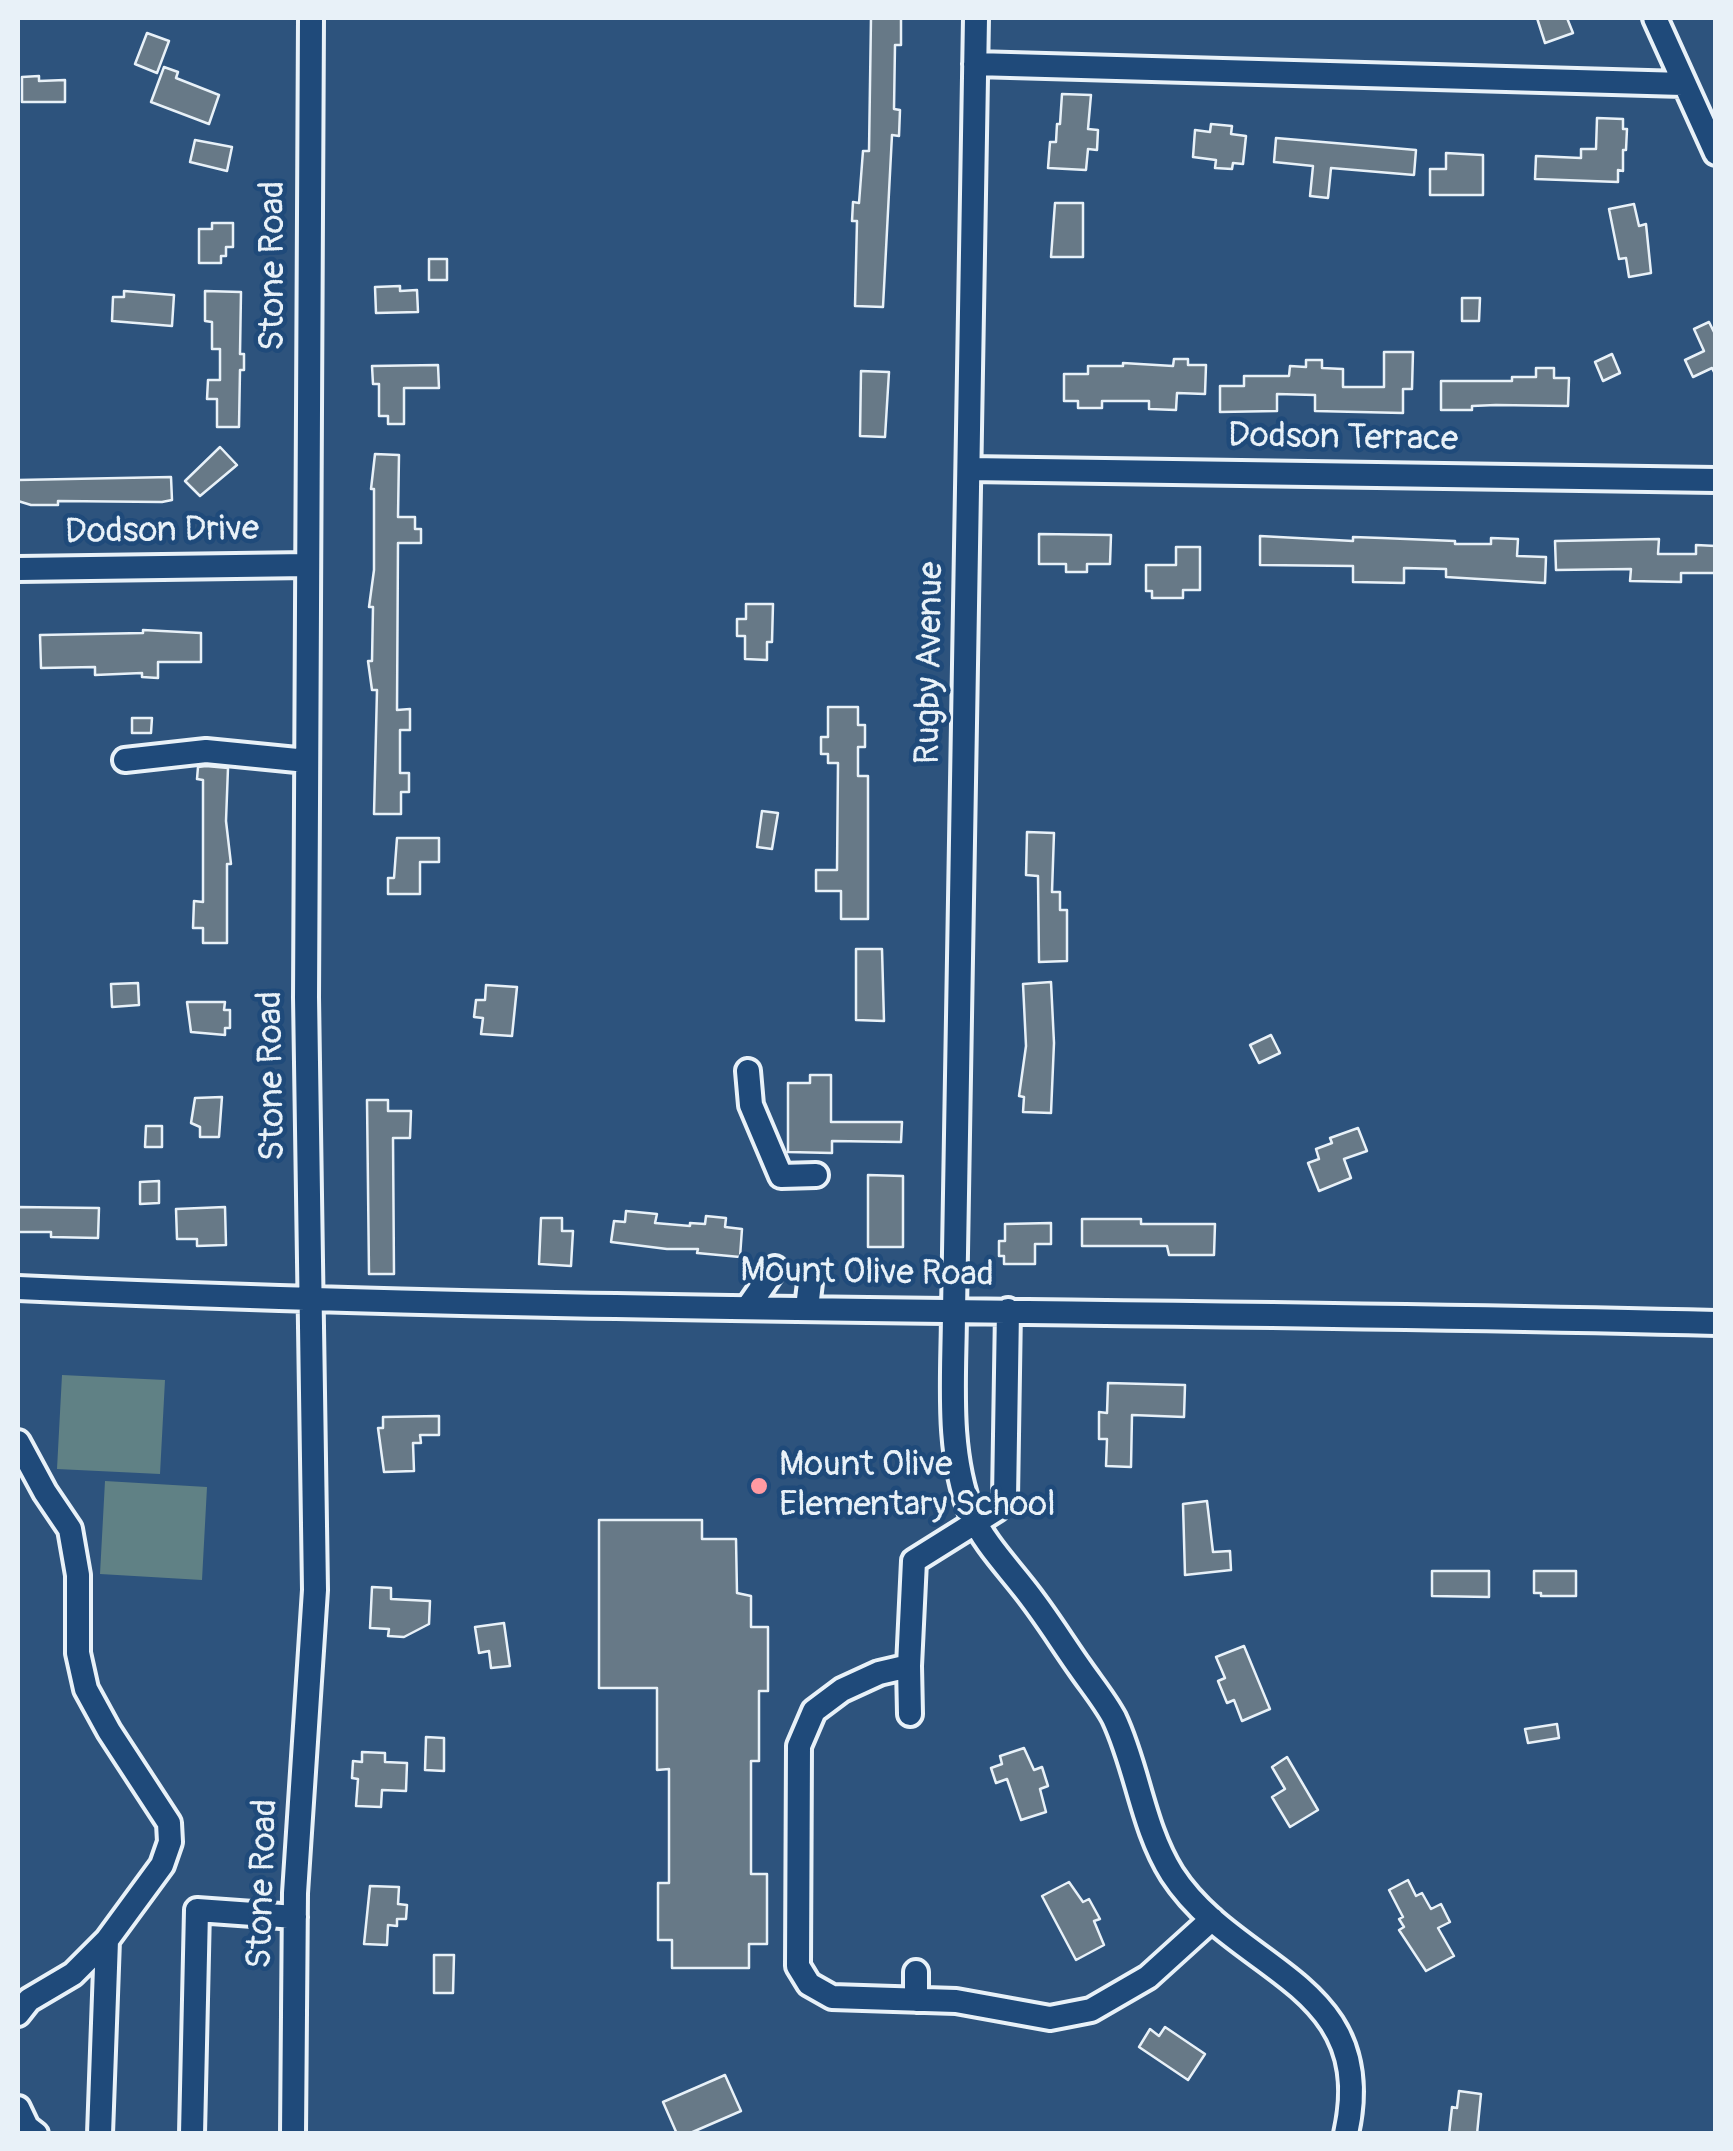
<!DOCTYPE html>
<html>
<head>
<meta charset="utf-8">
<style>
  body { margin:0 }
  #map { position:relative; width:1733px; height:2151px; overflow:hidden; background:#2d537d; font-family:Pangolin,sans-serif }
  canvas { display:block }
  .frame { position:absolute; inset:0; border:20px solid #e8f1f8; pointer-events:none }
</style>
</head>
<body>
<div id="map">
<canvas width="1733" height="2151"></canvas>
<div class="frame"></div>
</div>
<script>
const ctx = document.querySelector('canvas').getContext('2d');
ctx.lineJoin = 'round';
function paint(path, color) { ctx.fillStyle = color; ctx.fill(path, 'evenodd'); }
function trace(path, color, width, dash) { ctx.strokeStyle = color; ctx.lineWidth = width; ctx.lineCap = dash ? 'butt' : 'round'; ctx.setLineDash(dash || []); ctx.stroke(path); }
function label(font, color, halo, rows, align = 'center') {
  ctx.font = font + ' Pangolin,sans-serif'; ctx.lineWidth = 9; ctx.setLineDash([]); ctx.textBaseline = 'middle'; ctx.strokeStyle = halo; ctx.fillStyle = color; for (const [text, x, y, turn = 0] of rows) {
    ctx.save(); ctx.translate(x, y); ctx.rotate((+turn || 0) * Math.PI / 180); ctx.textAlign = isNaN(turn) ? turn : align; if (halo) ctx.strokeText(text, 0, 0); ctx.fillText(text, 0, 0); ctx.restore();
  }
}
paint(new Path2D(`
  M62,1375L165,1380L160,1474L57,1469Z
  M105,1481L207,1487L202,1580L100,1574Z`), '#608185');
const building = new Path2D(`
  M871,18H901V45H895L894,109L900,110L899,136L892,135L883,307L855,306L857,221H852L853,202L859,203L863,151H869Z
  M1537,18H1567L1573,33L1545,43Z
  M147,33L169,41L157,73L135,64Z
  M164,67L178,72L176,78L219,95L209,124L151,102Z
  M39,76V81L65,80V102H22V77Z
  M1062,94L1091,95L1088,129L1098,130L1097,150L1088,149L1086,170L1048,168L1050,142H1056L1057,124H1060Z
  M1597,118L1623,119V129H1627L1626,150H1623V171L1618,170V182L1535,179L1536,156L1581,158V149H1596Z
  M1211,124L1232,126L1231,134L1246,136L1243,164L1233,163L1232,169L1215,168L1216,160L1193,157L1195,130L1210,132Z
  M1276,138L1416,150L1414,175L1331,168L1328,198L1310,196L1313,166L1274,162Z
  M195,140L232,147L227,171L190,162Z
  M1446,153L1483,155V195H1430V169H1446Z
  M1055,203H1083V257H1051Z
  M1634,204L1639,226L1646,224L1651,273L1629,277L1626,258L1619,259L1609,209Z
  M212,223H233V247H226V256H221V263H199V229H212Z
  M429,259H447V280H429Z
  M400,286V291L417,290L418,312L376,313L375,287Z
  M124,291L174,295L172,326L112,321L113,297H124Z
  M205,291L241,292L240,354H244V370H240L239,427H217V399H207L208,380H220V349H212V322L205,321Z
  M1462,298H1480L1479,321H1462Z
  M1709,322L1716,336V376L1712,368L1693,377L1685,360L1704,351L1694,329Z
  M1384,352H1413L1412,389H1403V413L1315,411V395L1277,394V411L1220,412V386H1244V376H1289L1290,366L1306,367V360H1322V368L1343,369V387H1384Z
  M1612,354L1620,373L1603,381L1595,362Z
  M1174,359H1188V365H1206L1205,394L1177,393L1176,410L1149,409V401H1102V408H1078V401H1064V374H1088V366H1123V363L1173,366Z
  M438,365L439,388H404V424H388V416H379V384H373L372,366Z
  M1536,368H1554V378H1569L1568,406L1496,405L1472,406V410H1441V381H1512V377H1536Z
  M861,371L889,372L885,437L860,436Z
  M220,447L237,465L200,496L185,481Z
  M375,454L399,455L398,517H415V529H421V543H398L397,710L410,709V730H400V773H409V792H401V814H374L377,690H372L368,661H372L373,607H369L374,570V489H371Z
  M171,477L172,500L162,502L58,501V505H31L18,501V480Z
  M1039,534L1111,535L1110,564H1087V572H1066V564H1039Z
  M1260,536L1353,541V537L1382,538L1455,541V544H1491V538L1518,539L1517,556L1546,557L1545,583L1446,577V569L1404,568V583L1353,582V566L1260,565Z
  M1659,539L1658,554H1696V545L1716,546V573H1681V582L1630,581L1631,569L1556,570L1555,541Z
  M1176,547H1200V590H1183V598H1152V591H1146V565H1176Z
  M746,604H773L772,642H767V660L745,659V636H737V619H746Z
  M143,630L201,633V662H158V678L142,677V673L95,675V667L41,668L40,635L143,633Z
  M828,707H858V725H865V747H858V776H868V919H841V891H816V870H837L838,763H828V754H821V737H828Z
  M132,718H152L151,733H132Z
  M206,766L228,768L226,821L231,864H227V943H203V928H193L194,901L203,902V780L197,779L198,767Z
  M762,811L778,813L772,849L757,847Z
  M1027,832L1054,833L1052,892H1060V910H1067V961L1039,962L1038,876L1026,875Z
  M397,838H439V862H420V894H388V878H394Z
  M856,949H882L884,1021L856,1020Z
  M1051,982L1054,1043L1051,1113L1023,1112L1024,1097L1019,1096L1026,1046L1023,984Z
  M138,983L139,1005L112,1007L111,984Z
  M486,985L517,987L512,1036L481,1034L483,1018L474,1017L476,1000H485Z
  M187,1002H225L224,1010H230V1028H225V1035L191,1032Z
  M1271,1035L1280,1053L1259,1063L1250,1045Z
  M810,1075H831V1122H902L901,1142L832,1141V1153L788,1152V1083H810Z
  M222,1097L219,1137H200V1127L191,1123L195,1098Z
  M367,1100H388V1111H411L410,1138H393L394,1274H369Z
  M146,1126H162V1147H145Z
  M1358,1128L1367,1151L1344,1159L1351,1178L1319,1191L1308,1163L1319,1159L1316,1149L1332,1143L1330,1138Z
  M868,1175L903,1176V1247H868Z
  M159,1181V1203L140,1204V1182Z
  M18,1207L99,1208L98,1238L51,1237V1232H18Z
  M225,1207L226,1245L197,1246V1239H177L176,1209Z
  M626,1211L657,1214L655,1223L690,1226V1223L705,1224L706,1216L726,1218L725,1227L742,1229L740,1257L697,1253L698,1249H667L611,1242L614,1221L625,1222Z
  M541,1218H562V1231H573L571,1266L539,1264Z
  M1082,1219H1141V1224H1215L1214,1255H1169L1167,1246H1082Z
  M1051,1223V1244H1035V1264H1004V1256H999V1241H1005V1224Z
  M1108,1383L1185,1385L1184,1417L1132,1415L1131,1467L1106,1466L1107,1439H1099V1412L1107,1413Z
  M439,1416V1435H420L421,1443H413L414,1471L384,1472L378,1428H383V1417Z
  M1207,1501L1213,1552L1230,1551L1231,1570L1185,1575L1183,1504Z
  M599,1520H702V1539H736L737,1593L751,1596V1627H768V1691H759V1761H751V1874H767V1944H749V1968H672V1940H658V1883H669V1769L657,1770V1688H599Z
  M1432,1571H1489V1597L1432,1596Z
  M1534,1571H1576V1596H1541V1593H1534Z
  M372,1587L391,1588V1599L430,1601L429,1624L404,1637L388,1636L389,1629L370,1628Z
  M504,1623L510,1666L491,1668L489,1651L479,1653L475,1627Z
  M1244,1646L1270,1709L1242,1721L1234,1700L1227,1703L1218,1681L1225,1678L1216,1657Z
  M1557,1724L1559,1738L1528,1743L1525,1729Z
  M426,1737L444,1738V1771L425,1770Z
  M1024,1748L1034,1770L1042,1767L1048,1786L1040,1789L1046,1812L1021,1820L1007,1779L996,1783L991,1768L1002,1764L1000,1756Z
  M362,1752L385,1753V1762L407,1763L406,1791L382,1790L381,1807L356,1806L358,1779L352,1778L353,1761L362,1762Z
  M1287,1757L1318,1810L1290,1827L1272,1797L1285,1789L1272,1767Z
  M1408,1880L1416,1896L1422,1893L1431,1909L1441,1904L1450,1922L1438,1928L1454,1956L1426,1971L1399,1930L1404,1927L1399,1919L1403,1917L1389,1890Z
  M1069,1882L1083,1902L1089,1899L1100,1919L1094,1921L1104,1945L1076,1960L1042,1896Z
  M370,1886L399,1887L398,1904L407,1905L406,1919H397V1926L388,1925L387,1945L364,1944Z
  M434,1955H454L453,1993H434Z
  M1165,2027L1205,2054L1188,2080L1139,2047L1150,2029L1159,2036Z
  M725,2075L741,2111L688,2134H677L663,2102Z
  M1459,2091L1481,2094L1477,2134H1449L1452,2107L1457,2108Z`);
paint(building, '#677987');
trace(building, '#e8f1f8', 2.5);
const minor = new Path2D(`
  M976,18L954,1310C954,1376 946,1449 971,1513C983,1541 1005,1564 1023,1587C1044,1613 1061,1641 1080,1668C1091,1684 1105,1701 1114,1718C1138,1769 1142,1826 1172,1874C1236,1973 1380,1982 1346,2134
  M1655,18L1716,153
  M975,64L1683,84
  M969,469L1716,480
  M18,569L308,565
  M125,760L206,751L307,761
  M748,1071L751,1105L781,1176L816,1175
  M18,1288C583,1314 1150,1309 1716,1323
  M748,1307L775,1268
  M807,1308L811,1274
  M18,1442L45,1492L70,1529L78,1575V1653L86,1689L109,1731L169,1823L170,1842L162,1865L107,1940L73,1974L29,2000L18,2014
  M909,1666L879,1673L842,1690L814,1711L799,1746L798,1966L809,1984L832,1997L956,2001L1050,2018L1091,2010L1148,1977L1212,1919
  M910,1714L909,1666L914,1561L997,1509L1005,1498L1008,1310
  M916,1972V2000
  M18,2108L27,2127L36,2134
  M100,2134L107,1940
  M192,2134L197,1910L295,1917
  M293,2134L295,1893L315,1590L306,997L311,18`);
trace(minor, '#e8f1f8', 30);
trace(minor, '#1f4a7a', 22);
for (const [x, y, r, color] of [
  [759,1486,10,"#ff9aa2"]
]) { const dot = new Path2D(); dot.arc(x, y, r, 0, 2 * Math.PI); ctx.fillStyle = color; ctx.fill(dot); trace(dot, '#1f4a7a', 4); }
label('35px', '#e8f1f8', '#1f4a7a', [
  ["Stone Road",274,266,-90],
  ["Dodson Terrace",1343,439,1],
  ["Dodson Drive",162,532,-1],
  ["Rugby Avenue",931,663,-89],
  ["Stone Road",273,1076,-91],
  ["Mount Olive Road",867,1274,1],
  ["Stone Road",264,1884,-88]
]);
label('35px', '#e8f1f8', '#1f4a7a', [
  ["Mount Olive",779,1466],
  ["Elementary School",779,1506]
], 'left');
</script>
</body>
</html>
